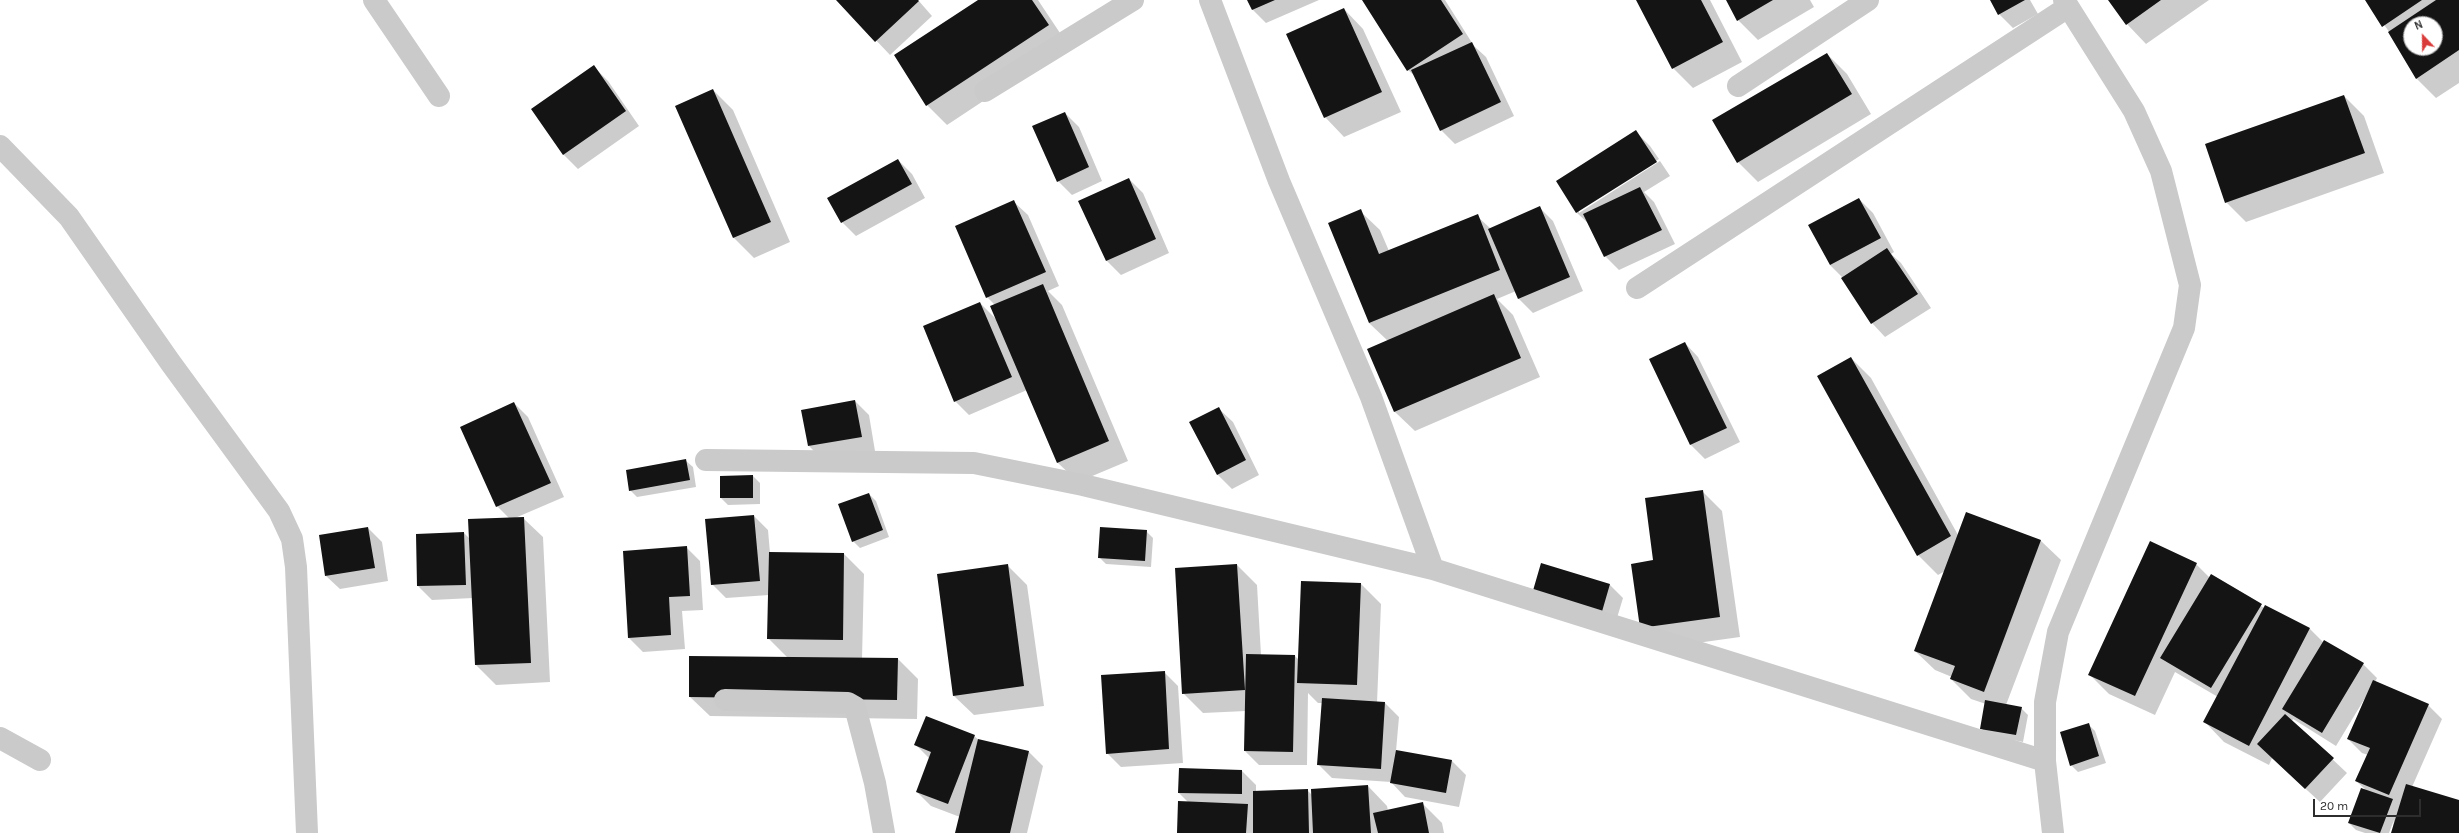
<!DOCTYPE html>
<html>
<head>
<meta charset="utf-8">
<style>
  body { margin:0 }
  #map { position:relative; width:2459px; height:833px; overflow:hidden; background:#fff; font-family:Karla,sans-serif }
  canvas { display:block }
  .north { position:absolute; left:2403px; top:16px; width:40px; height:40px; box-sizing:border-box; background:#fff; border:1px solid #ababab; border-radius:50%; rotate:338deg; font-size:11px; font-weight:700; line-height:16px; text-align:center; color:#2d2d2d }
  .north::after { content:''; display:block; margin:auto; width:14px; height:18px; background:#d93b3a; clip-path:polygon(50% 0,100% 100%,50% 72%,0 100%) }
  .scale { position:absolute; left:2313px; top:799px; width:108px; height:18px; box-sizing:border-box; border:2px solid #2d2d2d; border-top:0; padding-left:5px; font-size:12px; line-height:14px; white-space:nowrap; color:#2d2d2d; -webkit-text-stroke:3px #fff; paint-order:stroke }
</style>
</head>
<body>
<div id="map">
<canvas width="2459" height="833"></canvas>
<div class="north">N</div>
<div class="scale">20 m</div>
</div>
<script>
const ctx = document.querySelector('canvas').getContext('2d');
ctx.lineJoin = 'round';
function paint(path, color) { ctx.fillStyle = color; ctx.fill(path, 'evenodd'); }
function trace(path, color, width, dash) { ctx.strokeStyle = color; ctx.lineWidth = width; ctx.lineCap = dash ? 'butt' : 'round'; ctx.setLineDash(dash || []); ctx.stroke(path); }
paint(new Path2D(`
  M838,0H918L932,16L890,55Z
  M980,0H1038L1068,45L947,125L927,105Z
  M1248,0H1319L1266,23L1253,10Z
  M1363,0H1445L1474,46L1486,57L1514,116L1455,144L1441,130L1416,77L1408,70Z
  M1637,0H1710L1742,62L1693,88L1673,68Z
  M1727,0H1810L1814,7L1758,40L1738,20Z
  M1991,0H2030L2038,14L2013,28L1999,14Z
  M2110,0H2209L2146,44L2127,24Z
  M2366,0H2459V83L2436,98L2417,79L2390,33ZM2411,24H2435V48H2411Z
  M1344,9L1363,29L1401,112L1344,137L1325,117Z
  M1827,54L1847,74L1871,114L1758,182L1738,162Z
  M594,67L608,81L639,126L578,169L564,155L532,109Z
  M713,90L733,110L790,242L754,258L734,238L676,106Z
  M2344,96L2364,116L2384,173L2246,222L2226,202Z
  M1065,113L1079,127L1102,181L1072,195L1058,181Z
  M1636,132L1650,146L1659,159L1579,210V213L1660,161L1670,176L1644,192L1654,202L1675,244L1619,270L1605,256L1590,225L1577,213L1557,182Z
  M898,160L912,174L925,198L856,236L842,222Z
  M1129,179L1143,193L1169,253L1121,275L1107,261L1080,201Z
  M1859,199L1873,213L1894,252L1891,254L1901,263L1931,308L1885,337L1872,323L1843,278L1830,265Z
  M1014,202L1028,215L1059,286L1048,291L1062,305L1128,461L1078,482L1058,463L1027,390L969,415L955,401L980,303L996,319L995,305L987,297L957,227Z
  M1539,207L1553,221L1583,291L1533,313L1519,299L1516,291L1497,299L1513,315L1540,377L1415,431L1395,412L1388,341L1369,323L1360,211L1380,230L1389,251L1477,216L1491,229Z
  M1685,343L1698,357L1740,442L1705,459L1691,445L1651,360Z
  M1851,358L1871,378L1958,535L2041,541L2061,560L2006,705L2021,708L2028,715L2023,742L1988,735L1981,728L1986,704L1971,699L1951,679L1952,677L1935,670L1915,651L1945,571L1938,575L1918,555Z
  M855,401L869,415L875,451L823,460L809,446Z
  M514,403L528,417L564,497L515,518H523L543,537L550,682L496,685L476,665L473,598L432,600L418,586L464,533L470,539L509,518L497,506Z
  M1219,409L1233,422L1259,475L1232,489L1218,475L1191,422Z
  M686,461L693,467L696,487L637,497L630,490Z
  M753,476L760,483V504L728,505L721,498Z
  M1702,491L1722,511L1740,637L1661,648L1641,628L1654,561Z
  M869,494L876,501L889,537L860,548L853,541Z
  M754,516L768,530L770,553L844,554L864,574L862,659H898L918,679L917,719L710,716L690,697L788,658L768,638L769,595L726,598L712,584Z
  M368,528L382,542L388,581L340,589L326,576Z
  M1146,531L1153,538L1151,567L1106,564L1099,557Z
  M686,547L700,561L703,610L682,611L685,649L643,652L629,638Z
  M1542,564L1610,585L1623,598L1614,628Z
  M2196,564L2210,578L2212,575L2264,608L2310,629L2324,643L2363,664L2377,678L2375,682L2428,705L2442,719L2412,787L2459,801V833H2392L2394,820L2389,833H2365L2356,830L2349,823L2366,790L2356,781L2368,755L2362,753L2348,739L2365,698L2336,746L2293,719L2292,721L2347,773L2320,802L2272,758L2269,765L2224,742L2205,722L2218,697L2175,672L2155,715L2109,694L2089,674Z
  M1007,565L1027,585L1044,706L974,715L954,696Z
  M1237,565L1257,585L1261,655L1295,656L1299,660L1361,584L1381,604L1377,703H1385L1399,717L1396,751L1452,761L1466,775L1459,807L1405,797L1391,782L1332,778L1318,764L1323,703H1318L1308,693L1307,765H1259L1245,751L1246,711L1203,713L1183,693Z
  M1164,672L1178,686L1183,763L1121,767L1107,753Z
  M2088,724L2095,731L2106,763L2078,772L2071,765Z
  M974,736L979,740L1029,752L1043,766L1027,833H956L960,817L931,806L917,792L930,759L916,745Z
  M1242,771L1256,785V792L1308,791L1312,795L1368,786L1387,806L1388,811L1422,803L1442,823L1444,833H1178L1189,803L1179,793Z`), '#0003');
paint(new Path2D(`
  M836,0H918L919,1L875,42Z
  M978,0H1032L1049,25L926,106L894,55Z
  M1247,0H1275L1252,10Z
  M1362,0H1441L1463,34L1407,71Z
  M1636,0H1701L1723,42L1672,69Z
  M1726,0H1773L1737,21Z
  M1990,0H2025L1998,15Z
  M2108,0H2161L2126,25Z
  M2365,0H2422L2382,27Z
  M2436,0H2459V50L2416,79L2388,32ZM2411,24H2435V48H2411Z
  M1344,8L1382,92L1324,118L1286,34Z
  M1472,42L1501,102L1440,131L1411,70Z
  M1827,53L1852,94L1737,163L1712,120Z
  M594,65L626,111L563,155L531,109Z
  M713,89L771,222L733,238L675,106Z
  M2344,95L2365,153L2225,203L2205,144Z
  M1065,112L1089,167L1057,182L1032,126Z
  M1636,130L1657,162L1576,213L1556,181Z
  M898,159L912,184L841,223L827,198Z
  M1129,178L1156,239L1106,261L1078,201Z
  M1640,187L1662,230L1604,257L1583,214Z
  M1859,198L1881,238L1830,265L1808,225Z
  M1014,200L1046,272L986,298L955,226Z
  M1540,206L1570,277L1518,299L1488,229Z
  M1361,209L1379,254L1478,214L1500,270L1369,323L1328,223Z
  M1887,248L1918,294L1871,324L1841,278Z
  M1043,284L1109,441L1057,463L990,306Z
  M1494,294L1521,358L1394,412L1367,349Z
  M980,302L1012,377L954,402L923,326Z
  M1685,342L1727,428L1690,445L1649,359Z
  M1851,357L1951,536L1917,556L1817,376Z
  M855,400L862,437L808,446L801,410Z
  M514,402L551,483L496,507L460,427Z
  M1219,407L1246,460L1217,475L1189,422Z
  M686,459L690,480L629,491L626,470Z
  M753,475V498H720V476Z
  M1703,490L1720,617L1640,628L1631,564L1653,560L1645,498Z
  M869,493L883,530L852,542L838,504Z
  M1966,512L2041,540L1984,692L1950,679L1955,666L1914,651Z
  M754,515L760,581L711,585L705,519Z
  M524,517L531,663L475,665L468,519Z
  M368,527L375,568L325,576L319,535Z
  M1100,527L1147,530L1145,561L1098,558Z
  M464,532L466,585L417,586L416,534Z
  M2150,541L2197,563L2135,696L2088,675Z
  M687,546L690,596L669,597L671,635L628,638L623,551Z
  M769,552L844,553L843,640L767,639Z
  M1541,563L1610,584L1601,615L1532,594Z
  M1008,564L1024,686L953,696L937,574Z
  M1237,564L1245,690L1182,694L1175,568Z
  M2211,574L2262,604L2211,688L2160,658Z
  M1301,581L1361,583L1357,685L1297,683Z
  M2265,605L2310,628L2249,746L2203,722Z
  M2324,640L2364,663L2322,733L2282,709Z
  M1246,654L1295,655L1293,752L1244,751Z
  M689,656L898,658L897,700L689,697Z
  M1165,671L1169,749L1106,754L1101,675Z
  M2373,680L2429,704L2389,795L2355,781L2370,748L2347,739Z
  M1322,698L1385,702L1381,769L1317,765Z
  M1985,700L2022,707L2016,735L1980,729Z
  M2285,714L2334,758L2305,789L2257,744Z
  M926,716L975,735L948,804L916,792L931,752L914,745Z
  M2089,723L2099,756L2070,766L2060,732Z
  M978,739L1029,751L1010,833H955Z
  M1396,750L1452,760L1446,793L1390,783Z
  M1179,768L1242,770V794L1178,793Z
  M2406,784L2459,800V833H2391Z
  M1368,785L1371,833H1313L1311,789Z
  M2361,788L2393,799L2380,833L2348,823Z
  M1308,789L1309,833H1253V791Z
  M1178,801L1248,804L1246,833H1177Z
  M1423,802L1429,833H1378L1373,813Z`), '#141414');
trace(new Path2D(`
  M374,0L439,96
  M1210,0L1279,181L1371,397L1433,569
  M1738,86L1868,0
  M985,91L1133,0
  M0,146L69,217L170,362L279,511L292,539L296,567L307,833
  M1637,288L2068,7
  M706,460L974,463L1083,485L1433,569L2045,761
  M725,700L848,703L855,707L875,783L884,833
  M0,738L40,760
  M2053,833L2045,761V702L2058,632L2184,328L2190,285L2161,171L2134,111L2064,0`), '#cacaca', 22);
</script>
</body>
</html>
